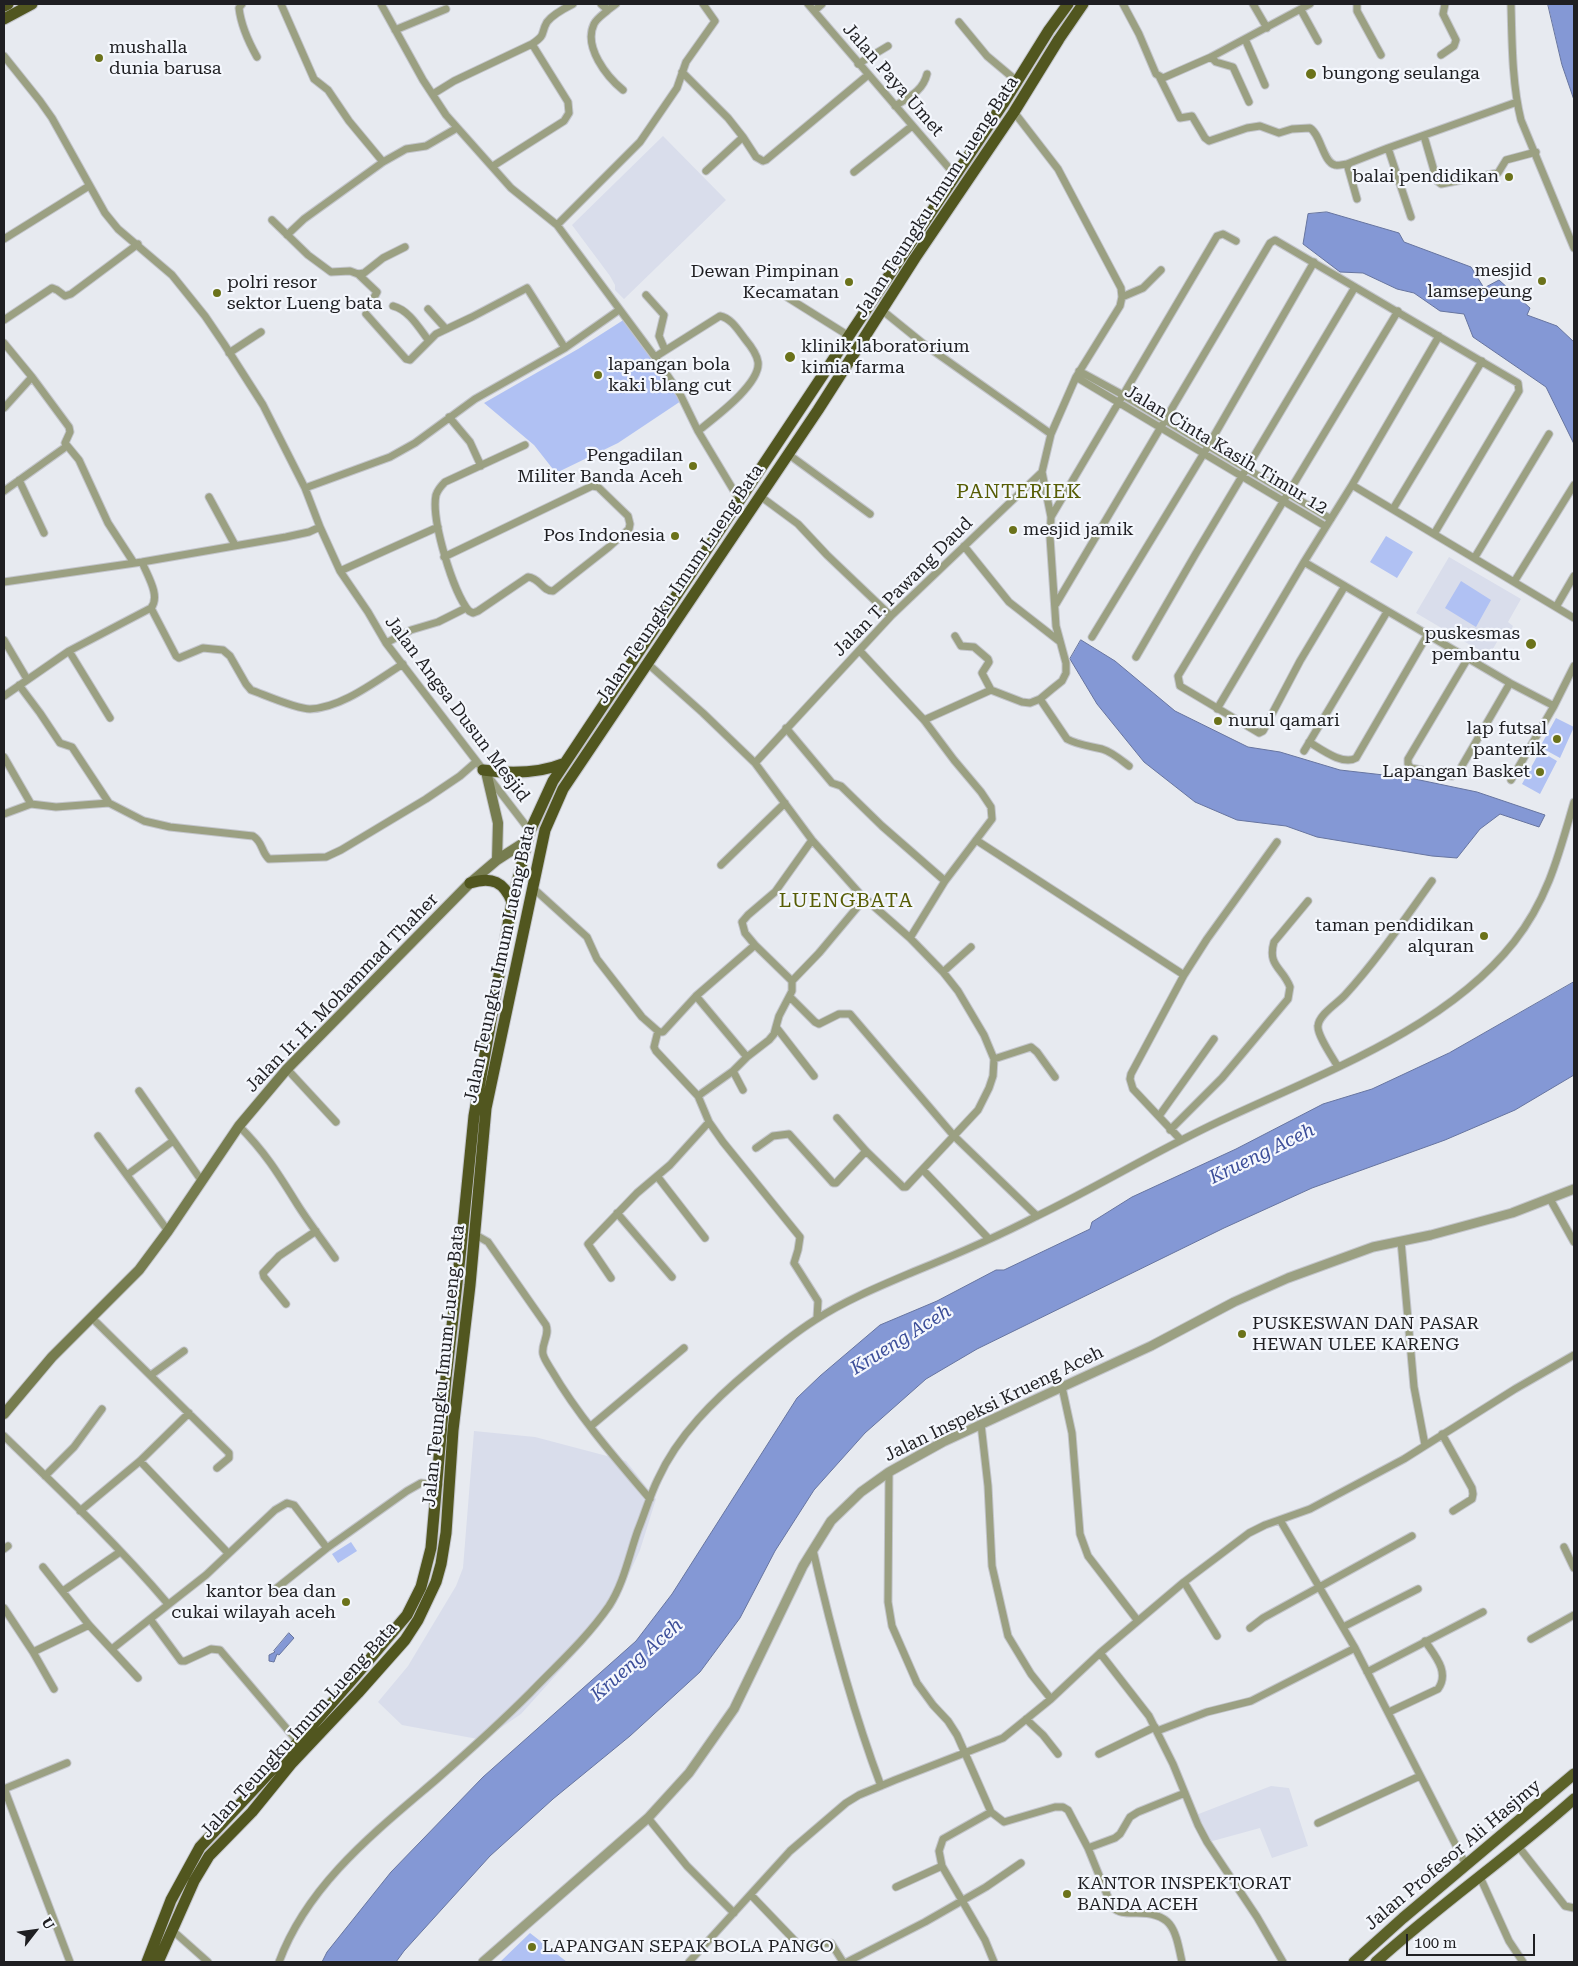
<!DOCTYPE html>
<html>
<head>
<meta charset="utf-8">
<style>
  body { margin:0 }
  #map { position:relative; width:1578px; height:1966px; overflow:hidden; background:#e7eaf0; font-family:"Roboto Serif",serif }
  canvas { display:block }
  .frame { position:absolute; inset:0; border:5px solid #1f1f22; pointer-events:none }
  .north { position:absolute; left:10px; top:1906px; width:50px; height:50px; -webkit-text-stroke:4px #f4f7fd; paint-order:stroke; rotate:60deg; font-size:14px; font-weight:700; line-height:20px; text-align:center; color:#1f1f22 }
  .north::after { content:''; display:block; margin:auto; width:18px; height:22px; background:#1f1f22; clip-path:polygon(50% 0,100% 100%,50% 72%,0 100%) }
  .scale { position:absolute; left:1406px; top:1934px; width:129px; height:22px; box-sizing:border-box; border:2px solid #1f1f22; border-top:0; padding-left:6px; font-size:15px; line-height:18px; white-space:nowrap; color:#1f1f22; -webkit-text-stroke:4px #f4f7fd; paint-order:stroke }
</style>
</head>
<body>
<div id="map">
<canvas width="1578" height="1966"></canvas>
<div class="frame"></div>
<div class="north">U</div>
<div class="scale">100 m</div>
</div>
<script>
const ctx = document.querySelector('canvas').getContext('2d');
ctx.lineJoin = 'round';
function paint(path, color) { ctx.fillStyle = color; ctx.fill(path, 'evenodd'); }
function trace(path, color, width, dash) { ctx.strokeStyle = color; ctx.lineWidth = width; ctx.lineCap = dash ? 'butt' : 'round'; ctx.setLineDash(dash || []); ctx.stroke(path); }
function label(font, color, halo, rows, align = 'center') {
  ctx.font = font + ' "Roboto Serif",serif'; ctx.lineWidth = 4.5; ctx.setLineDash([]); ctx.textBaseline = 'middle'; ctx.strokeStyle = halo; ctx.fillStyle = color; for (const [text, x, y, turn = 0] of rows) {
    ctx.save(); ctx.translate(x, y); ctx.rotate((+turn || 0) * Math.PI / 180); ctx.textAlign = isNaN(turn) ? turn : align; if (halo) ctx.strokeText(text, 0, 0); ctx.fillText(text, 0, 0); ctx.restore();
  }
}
paint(new Path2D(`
  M663,136L726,200L624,299L615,290V285L610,276L572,225Z
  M1449,557L1521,599L1508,622L1513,626L1508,636L1502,633L1489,656L1416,613Z
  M474,1431L535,1437L626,1461L656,1499L640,1550L614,1607L584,1644L521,1714L483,1740L402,1725L378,1702L408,1666L456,1586L463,1568Z
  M1271,1786L1289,1788L1308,1846L1272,1858L1260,1828L1209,1842L1196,1815Z`), '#d9ddeb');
paint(new Path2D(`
  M625,319L681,401L618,443L556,473L534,445L484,403L578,349Z
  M1386,536L1413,552L1397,578L1370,562Z
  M1461,581L1491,600L1476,627L1445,608Z
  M1556,718L1574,727L1560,758L1540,747Z
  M1540,751L1557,761L1540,794L1522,784Z
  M351,1542L357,1551L338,1563L332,1554Z
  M530,1933L567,1962H500Z`), '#b0c1f3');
const water = new Path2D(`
  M1548,4H1574V100L1562,65Z
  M1327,212L1399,233L1404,242L1471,267L1484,288L1499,280L1530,308L1527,315L1557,326L1574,342V444L1546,387L1473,337L1464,314L1440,311L1414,293L1397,289L1363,273L1340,272L1303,244L1308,214Z
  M1081,640L1115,661L1175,711L1248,747L1280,752L1340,770L1410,778L1477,792L1545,815L1539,827L1500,814L1480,829L1457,858L1432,856L1317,837L1286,826L1237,820L1195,802L1144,762L1097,704L1070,659Z
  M1574,982V1075L1515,1110L1445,1140L1312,1188L1224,1228L977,1349L926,1379L865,1433L814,1490L775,1551L740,1618L700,1672L630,1736L553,1799L490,1856L404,1951L396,1962H322L327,1952L391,1872L483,1777L636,1641L672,1594L797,1398L820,1376L880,1325L937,1301L996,1270H1004L1090,1229L1092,1222L1132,1197L1236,1149L1323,1104L1372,1089L1449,1053Z
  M289,1633L294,1638L279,1655L277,1654L274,1662L269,1661V1655L275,1652L274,1651Z`);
paint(water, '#8498d5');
trace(water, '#66749f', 1);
const minor = new Path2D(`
  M242,4L239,8C241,26 248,41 257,57
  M281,4L314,79L328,90L349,121L383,162
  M381,4L423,80L446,115L511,188L557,225L655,357L680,394L698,431L740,501
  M601,4L608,10L616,4
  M808,4L955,175
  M1123,4L1139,34L1156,74L1163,78L1211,57L1310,4
  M1253,4L1267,28
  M1357,4V11L1381,55
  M1511,4C1512,41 1512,84 1521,120L1574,248
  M608,10C604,14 597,18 594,24C583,47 607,77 623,90
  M1301,10L1318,41
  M814,11L822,4
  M959,22L987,56L1018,82
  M395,30L446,9
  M1245,39L1265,85
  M1441,55L1454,46L1456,40L1443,14L1445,4
  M4,56L40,101L52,118L105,213L118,229L172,275L205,316L224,344L263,405L305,488L320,527L340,571L368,612L386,643L530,831
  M1211,57L1216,62L1233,67L1249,102
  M858,64L888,46
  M682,72L728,118L743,137L706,171
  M1159,76L1180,118L1192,116L1205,138L1209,141L1247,128L1260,126L1279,133L1292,129L1310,128C1321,135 1323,162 1335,165C1338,166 1344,164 1347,164
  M433,94L454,81L532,44C547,34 540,34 547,22C553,14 565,8 573,4
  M895,106C909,97 923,91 927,74
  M1424,136L1437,181L1441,184L1498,173L1506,160L1536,152
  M743,137L756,157L763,161L766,160L868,75
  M493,166L564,121L569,113L568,102L532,44
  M854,172L912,126
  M1357,199L1347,164L1388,148
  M1411,217L1388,148L1517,102
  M272,220L308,255L331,272L350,271L358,274L364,273L383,258L405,247
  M557,225L640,142L677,88L686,62L715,21L703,4
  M287,235L304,219L383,162L406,149L426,146L457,128
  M4,239L89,186
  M358,274L377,292L371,303
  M782,294L849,336
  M646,295L664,315L659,336L665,350
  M1122,297L1143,288L1161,270
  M393,306C409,310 419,328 429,341
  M428,309L446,329
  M883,311L925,345L1051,434
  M366,314L406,359L410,360L436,334L472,317L527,288L565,348
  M4,320L52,288L57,290L65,296L71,294L138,244
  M4,343L32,377L69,427L70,432L65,443L79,460L108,523L134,563
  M229,353L261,332
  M655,357L720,316C731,318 738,330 745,339C750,345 757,354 758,362C761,384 714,418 698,431
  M1079,371L1123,395L1331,519
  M1076,377L1325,526
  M4,408L32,377
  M449,417L470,442L481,466
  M788,454L870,514
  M19,480L44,533
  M1352,485L1439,336
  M305,488L390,457L415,443L475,399L565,348L619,310
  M4,491L67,446
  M760,496L798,524L827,555L891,616
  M209,497L235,545
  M1393,509L1482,361
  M1051,517L1217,236L1223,234L1236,241
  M964,546L1009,602L1059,641
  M444,557L592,486L598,487L628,516L630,524L629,529L609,547L553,591C542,591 540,578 528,577L478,611L473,613L469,611C453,593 431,519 436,495C438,489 441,486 445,482L525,445
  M1475,557L1549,434
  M340,571L438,527
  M4,582L142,562L286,537L309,532L320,527
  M1514,582L1574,485
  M1345,586L1300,661L1263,731L1259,733L1180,686L1178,676L1398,311
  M1056,604L1270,243L1275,240L1518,383L1519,391L1434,534
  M1556,607L1574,576
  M151,608L176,656L179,658L203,648L223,650L230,656L246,684L251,690C265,695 296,709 310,709C342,708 377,680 403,664
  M1574,618L1352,485L1304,562L1510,683L1554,706L1574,666
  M955,636L961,646L974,647L988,659L989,662L982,673L991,690
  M1092,637L1204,453L1314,262
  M4,640L27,679
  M386,643L411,630L438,622L466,608
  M69,651L110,718
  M860,651L924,720L954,760L981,792L991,807L992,819L945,881L910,938
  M1136,657L1195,555L1355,287
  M1468,658L1408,759V764L1411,768L1452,776L1459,771L1510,683
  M647,663L703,713L755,763L812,840L861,895L910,938L943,972L958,991L984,1035L994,1059L993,1076L989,1088L978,1110L906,1187H903L866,1151L837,1118
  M19,685L40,713L60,743L72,747L109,803
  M4,696L69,651L151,608C161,596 147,575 142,562
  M1040,699L1067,739C1078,745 1090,746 1102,749C1112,752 1120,759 1129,766
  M1217,709L1304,562
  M924,720L991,690L1022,702L1030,703L1040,699L1052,689L1062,681L1066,673V663L1056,626L1050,537L1051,517L1042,472
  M786,728L832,783L841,786L882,826L945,881
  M1309,742C1321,749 1343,766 1356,758L1428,634
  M1304,751L1387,612
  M4,757L31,804
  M755,763L891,616L1042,472L1051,434L1076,377L1120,306L1122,297L1121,288L1058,169L1014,112
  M1511,780L1554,706
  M4,814L31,804L56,807L109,803L144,821L170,827L253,836C263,842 261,852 269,859L326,857L341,850L426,799L460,776L476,762
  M976,840L1184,975
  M721,865L785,803
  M533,888L587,937L597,959L642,1017L659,1032H663L696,996L755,945L792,981V991L779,1016L774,1034L769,1040L747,1057L696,996
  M755,945L745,933L742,922L748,915L775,892L812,840
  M943,972L971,947
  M792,981L819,953L865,898
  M790,997L815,1022L819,1024L839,1014H850L954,1136L1037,1216
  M776,1027L814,1076
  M658,1031L654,1047L656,1051L698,1096
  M994,1059L1031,1047L1037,1052L1055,1077
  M1338,1067C1333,1058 1317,1035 1318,1026C1319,1014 1338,1003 1345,995C1377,960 1404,920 1432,881
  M287,1069L336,1122
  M733,1071L698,1096L709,1122L723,1142L800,1237L798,1250L794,1263L818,1301L817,1318
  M743,1090L733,1071L747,1057
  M139,1091L201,1180
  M1159,1116L1214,1039
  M239,1126C266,1153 279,1175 299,1207C310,1224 323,1241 335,1258
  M1170,1130L1222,1078L1288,999L1290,987C1283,968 1267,966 1274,942L1308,901
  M98,1136L168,1231
  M1180,1139L1133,1089L1130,1079L1131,1074L1184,975L1207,939L1277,842
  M756,1148L773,1136L789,1134L833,1183H836L866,1151
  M923,1170L989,1239
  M127,1175L173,1141
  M657,1176L705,1238
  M1550,1199L1574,1242
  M617,1213L672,1277
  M474,1234L488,1242L546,1325C550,1336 541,1343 543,1354C544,1359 549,1366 552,1371C579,1417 616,1459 650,1499
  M1401,1241L1414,1387L1425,1445
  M611,1278L588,1244L637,1193L670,1165L709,1122
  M286,1304L264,1277L263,1273L279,1256L316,1231
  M92,1318L229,1453V1458L217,1468
  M151,1375L184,1351
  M1062,1387L1072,1433L1080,1534L1088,1556L1138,1621
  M981,1424L988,1486L992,1566L1008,1636L1031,1674L1051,1699
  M591,1426L684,1348
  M1442,1434L1472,1488L1473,1494L1472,1499L1453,1511
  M4,1436C60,1490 118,1545 168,1604
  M140,1461L228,1553
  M889,1472L888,1602L892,1626L917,1683L933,1705L948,1721L957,1735L991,1812L943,1839L939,1851L942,1866L985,1940L994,1962
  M45,1476L74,1447L102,1409
  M80,1511L140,1461L189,1413
  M1280,1520L1355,1648L1466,1865
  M1564,1547L1574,1568
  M4,1549L8,1546
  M813,1550C831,1630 852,1709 881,1786
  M43,1567L89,1625L138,1678
  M1184,1582L1217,1636
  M63,1591L120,1552
  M273,1591L327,1548L407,1491L421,1483L439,1485
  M4,1608L33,1652L89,1625
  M1343,1627L1418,1589
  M1250,1628L1263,1618L1412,1536
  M1531,1639L1574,1615
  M112,1649L150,1619
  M33,1652L54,1689
  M1100,1653L1149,1716L1173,1764L1198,1825L1207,1842L1257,1917L1283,1962
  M1367,1672L1483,1612
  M1389,1712L1438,1689C1450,1672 1435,1656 1425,1641
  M1026,1719L1043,1735L1058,1754
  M1157,1731L1207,1712L1251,1701L1355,1648
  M298,1742L220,1650L211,1649L185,1661H181L150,1619L206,1575L275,1510L287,1503L294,1505L327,1548
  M1099,1754L1155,1727
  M4,1788L70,1962
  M4,1789L67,1763
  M991,1812L1004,1822L1055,1807H1063L1068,1810L1088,1848L1112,1907C1119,1913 1125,1913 1134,1913C1173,1912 1175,1929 1182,1962
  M648,1818L687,1866L734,1913
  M1318,1823L1420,1776
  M1518,1846L1565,1906L1574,1908
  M1088,1848L1115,1838L1120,1834L1130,1817L1138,1812L1185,1793
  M1480,1877L1509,1941L1523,1962
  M896,1887L942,1866
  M751,1895L798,1944L831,1943L843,1962
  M172,1930L208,1962
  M279,1962C308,1884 375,1832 437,1779C469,1751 500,1723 530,1693C557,1665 587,1638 609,1606C624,1583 629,1555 638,1530C645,1513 650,1495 658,1479C678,1435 714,1400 751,1369C771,1352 793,1334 815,1320C846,1300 880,1286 913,1272C955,1255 997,1237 1037,1216C1103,1184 1164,1146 1231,1116C1326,1072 1447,1027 1514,942C1548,899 1559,854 1574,802
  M689,1962L790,1851L846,1803L859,1795L895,1780L1003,1738L1051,1699L1100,1653L1184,1582L1249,1533L1265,1525L1310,1509L1404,1459L1515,1389L1574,1355
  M847,1962L925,1922L986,1887L1021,1863`);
const tertiary = new Path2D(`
  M483,1962L648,1818L689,1773L734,1709L803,1566L831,1521L861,1492L889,1472L943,1442L1151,1346L1234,1302L1288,1278L1373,1247L1431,1235L1512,1213L1574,1189`);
const secondary = new Path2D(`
  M487,776L498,823L497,860
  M4,1414L52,1357L139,1270L168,1231L239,1126L287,1069L470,883L497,860L528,840`);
const primary = new Path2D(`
  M1354,1962L1403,1918L1574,1774
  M1376,1962C1439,1905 1510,1856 1574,1799`);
const trunk = new Path2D(`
  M4,6L8,4
  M4,19L32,4
  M483,770C511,774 538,774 565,763
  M470,883C492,876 504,882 512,902
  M147,1962L171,1900L200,1847L298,1742L358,1673L407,1615L421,1587L431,1548L446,1378L460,1257L474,1116L512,902L530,831L553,781L1003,104L1049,30L1068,4
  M158,1962L194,1881L209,1856L252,1812L291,1764L358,1693L405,1640L418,1620L436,1582L441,1564L446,1533L453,1430L470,1285L486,1108L545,830L563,789L818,410L915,258L1014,112L1059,39L1083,4`);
trace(minor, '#c3c5cb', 9);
trace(tertiary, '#c3c5cb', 11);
trace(secondary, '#c3c5cb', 12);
trace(primary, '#c3c5cb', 13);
trace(trunk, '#c3c5cb', 13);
trace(minor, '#9ba082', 7);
trace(tertiary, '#9ba082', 9);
trace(secondary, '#767c4f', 10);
trace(primary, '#5c6229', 11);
trace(trunk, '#51561f', 11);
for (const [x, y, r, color] of [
  [99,58,5,"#6b721a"],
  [1311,74,6,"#6b721a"],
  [1509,177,5,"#6b721a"],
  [1542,281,5,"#6b721a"],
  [849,282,5,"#6b721a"],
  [217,293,5,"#6b721a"],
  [790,357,6,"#6b721a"],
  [598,375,5,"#6b721a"],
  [693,466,5,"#6b721a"],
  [1013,530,5,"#6b721a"],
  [675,536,5,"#6b721a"],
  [1531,644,6,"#6b721a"],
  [1218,721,5,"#6b721a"],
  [1557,739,5,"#6b721a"],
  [1540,772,5,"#6b721a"],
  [1484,936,5,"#6b721a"],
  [1242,1334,5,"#6b721a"],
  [346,1602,5,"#6b721a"],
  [1067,1894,5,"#6b721a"],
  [532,1947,5,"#6b721a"]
]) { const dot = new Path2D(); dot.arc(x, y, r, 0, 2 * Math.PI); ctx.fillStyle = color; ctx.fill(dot); trace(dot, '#f4f7fd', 2); }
label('18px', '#1f1f22', '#f4f7fd', [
  ["mushalla",109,48],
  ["dunia barusa",109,69],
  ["bungong seulanga",1322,74],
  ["balai pendidikan",1499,177,"right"],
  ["mesjid",1532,271,"right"],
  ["lamsepeung",1532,292,"right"],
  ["Dewan Pimpinan",839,272,"right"],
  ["Kecamatan",839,293,"right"],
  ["polri resor",227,283],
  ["sektor Lueng bata",227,304],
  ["klinik laboratorium",801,347],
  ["kimia farma",801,368],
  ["lapangan bola",608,365],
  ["kaki blang cut",608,386],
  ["Pengadilan",683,456,"right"],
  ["Militer Banda Aceh",683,477,"right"],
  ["mesjid jamik",1023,530],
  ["Pos Indonesia",665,536,"right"],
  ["puskesmas",1520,634,"right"],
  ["pembantu",1520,655,"right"],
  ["nurul qamari",1228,721],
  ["lap futsal",1547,729,"right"],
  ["panterik",1547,750,"right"],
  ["Lapangan Basket",1530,772,"right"],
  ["taman pendidikan",1474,926,"right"],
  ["alquran",1474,947,"right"],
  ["PUSKESWAN DAN PASAR",1252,1324],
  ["HEWAN ULEE KARENG",1252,1345],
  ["kantor bea dan",336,1592,"right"],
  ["cukai wilayah aceh",336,1613,"right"],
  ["KANTOR INSPEKTORAT",1077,1884],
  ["BANDA ACEH",1077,1905],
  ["LAPANGAN SEPAK BOLA PANGO",542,1947]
], 'left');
label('18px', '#1f1f22', '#f4f7fd', [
  ["Jalan Paya Umet",893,80,49],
  ["Jalan Teungku Imum Lueng Bata",937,197,-57],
  ["Jalan Cinta Kasih Timur 12",1226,450,31],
  ["Jalan Teungku Imum Lueng Bata",680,584,-56],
  ["Jalan T. Pawang Daud",903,587,-45],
  ["Jalan Angsa Dusun Mesjid",457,709,53],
  ["Jalan Teungku Imum Lueng Bata",500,964,-78],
  ["Jalan Ir. H. Mohammad Thaher",342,993,-46],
  ["Jalan Teungku Imum Lueng Bata",444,1366,-84],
  ["Jalan Inspeksi Krueng Aceh",994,1404,-26],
  ["Jalan Teungku Imum Lueng Bata",299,1730,-48],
  ["Jalan Profesor Ali Hasjmy",1453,1855,-40]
]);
label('italic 19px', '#3c4e99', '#f4f7fd', [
  ["Krueng Aceh",1262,1154,-26],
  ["Krueng Aceh",901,1340,-32],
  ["Krueng Aceh",637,1660,-41]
]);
ctx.letterSpacing = '1px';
label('20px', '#575d06', '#f4f7fd', [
  ["PANTERIEK",1019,492],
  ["LUENGBATA",846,901]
]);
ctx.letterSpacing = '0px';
</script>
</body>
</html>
